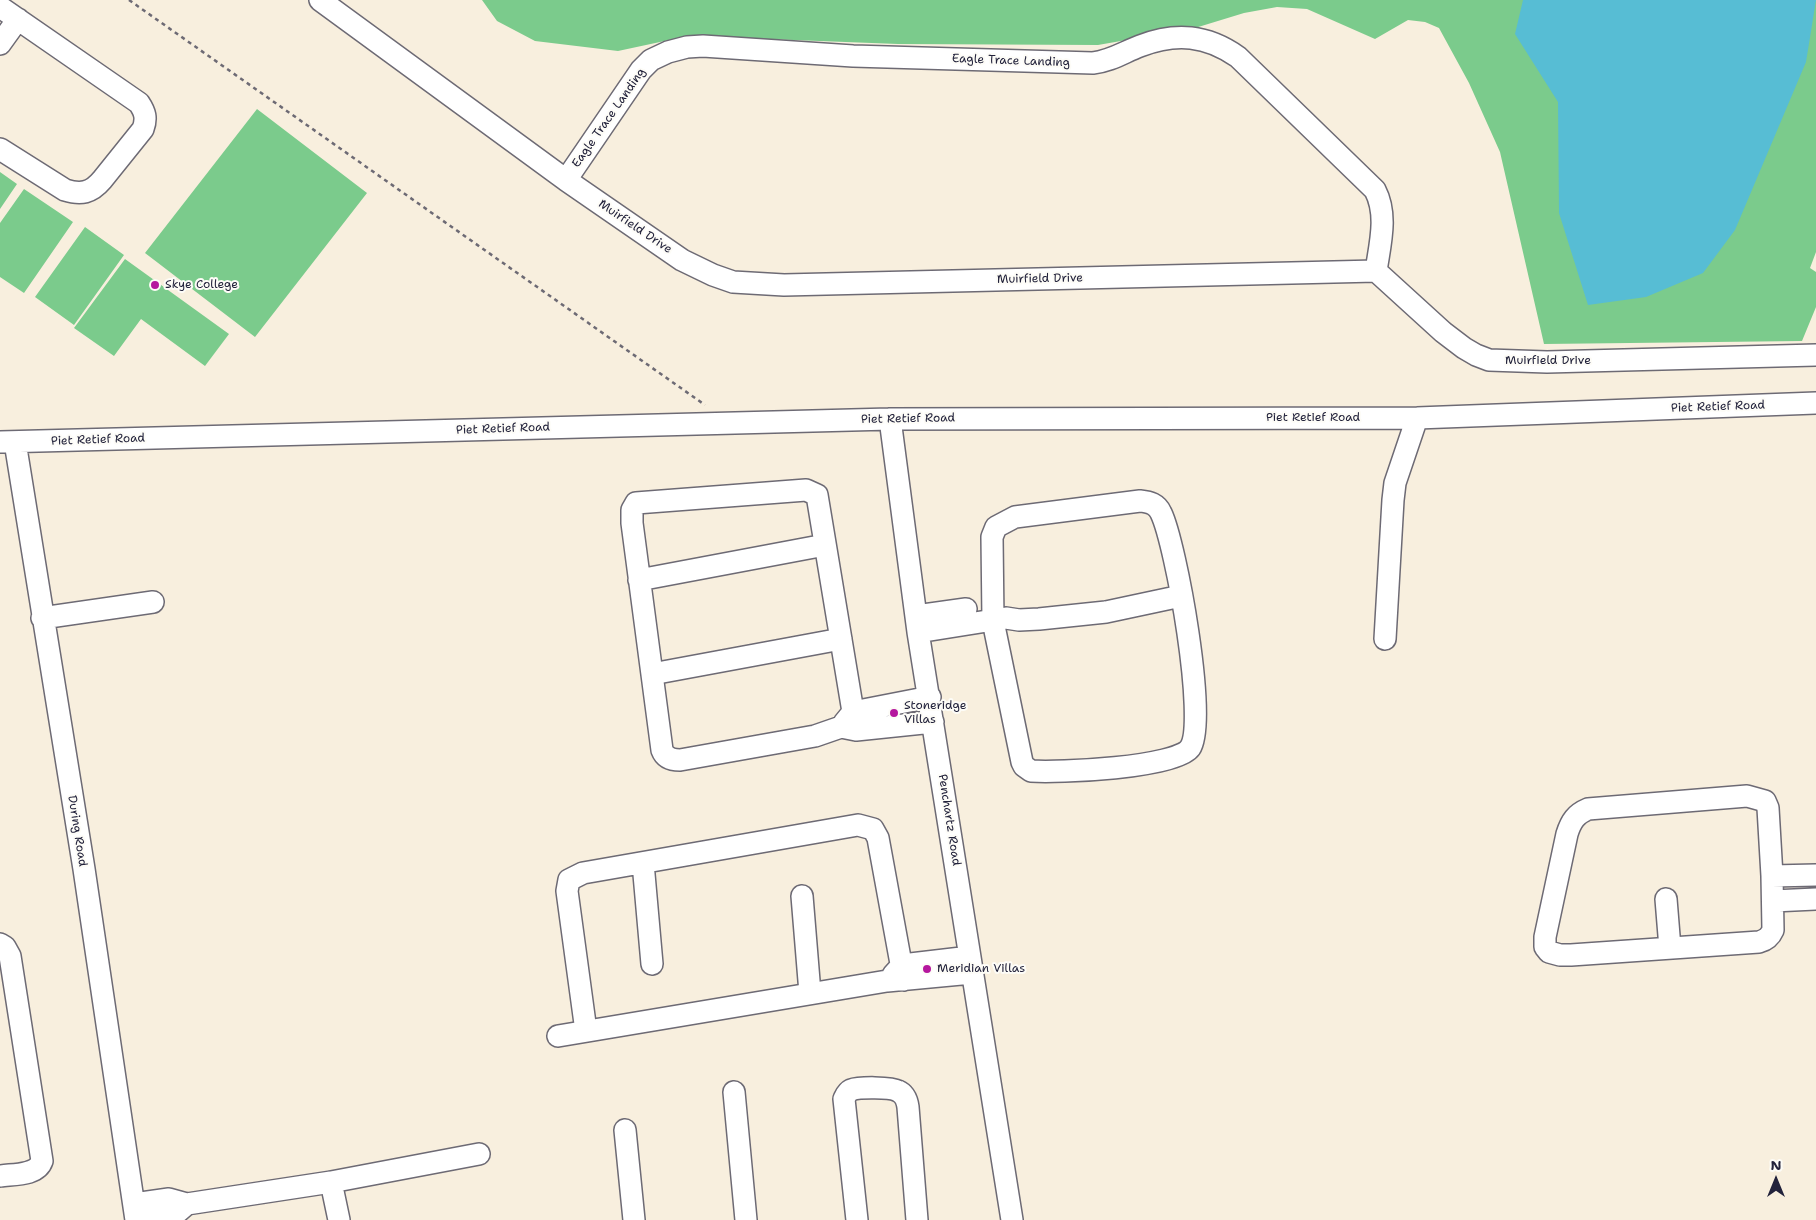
<!DOCTYPE html>
<html>
<head>
<meta charset="utf-8">
<style>
  body { margin:0 }
  #map { position:relative; width:1816px; height:1220px; overflow:hidden; background:#f8efde; font-family:"Shantell Sans",sans-serif }
  canvas { display:block }
  .north { position:absolute; left:1751px; top:1155px; width:50px; height:50px; -webkit-text-stroke:4px #fdfcf7; paint-order:stroke; rotate:0deg; font-size:14px; font-weight:700; line-height:20px; text-align:center; color:#22223b }
  .north::after { content:''; display:block; margin:auto; width:18px; height:22px; background:#22223b; clip-path:polygon(50% 0,100% 100%,50% 72%,0 100%) }
</style>
</head>
<body>
<div id="map">
<canvas width="1816" height="1220"></canvas>
<div class="north">N</div>
</div>
<script>
const ctx = document.querySelector('canvas').getContext('2d');
ctx.lineJoin = 'round';
function paint(path, color) { ctx.fillStyle = color; ctx.fill(path, 'evenodd'); }
function trace(path, color, width, dash) { ctx.strokeStyle = color; ctx.lineWidth = width; ctx.lineCap = dash ? 'butt' : 'round'; ctx.setLineDash(dash || []); ctx.stroke(path); }
function label(font, color, halo, rows, align = 'center') {
  ctx.font = font + ' "Shantell Sans",sans-serif'; ctx.lineWidth = 4; ctx.setLineDash([]); ctx.textBaseline = 'middle'; ctx.strokeStyle = halo; ctx.fillStyle = color; for (const [text, x, y, turn = 0] of rows) {
    ctx.save(); ctx.translate(x, y); ctx.rotate((+turn || 0) * Math.PI / 180); ctx.textAlign = isNaN(turn) ? turn : align; if (halo) ctx.strokeText(text, 0, 0); ctx.fillText(text, 0, 0); ctx.restore();
  }
}
paint(new Path2D(`
  M482,0H1816V252L1810,268L1816,272V307L1802,341L1544,344L1500,152L1469,83L1439,28L1425,22L1408,20L1375,39L1307,9L1277,7L1244,13L1195,28L1098,45L898,44L688,36L618,51L535,41L497,21Z
  M257,109L367,193L255,337L145,253Z
  M0,172L17,184L0,209Z
  M24,189L73,222L24,293L0,277V223Z
  M85,227L124,255L74,325L35,297Z
  M125,259L229,334L205,366L141,319L114,356L74,328Z`), '#7bcb8c');
paint(new Path2D(`
  M1523,0H1816L1806,62L1735,230L1703,273L1646,297L1588,305L1559,213L1558,102L1515,34Z`), '#57bdd4');
const minor = new Path2D(`
  M320,0L566,180L682,260L713,275L733,282L784,285L1376,271L1443,332L1464,348L1476,355L1489,360L1547,362L1816,355
  M0,7L139,103C145,112 147,118 143,129L102,180C91,193 81,195 65,190L0,149
  M0,44L18,19
  M566,180L641,70L651,60L668,52L687,47L703,46L853,56L1093,63C1111,61 1124,52 1140,46C1176,32 1207,35 1238,57L1375,190C1388,215 1380,244 1376,271
  M890,419L918,632L1012,1220
  M0,442L890,419L1417,418L1816,403
  M15,442L84,869L136,1220
  M1140,501C1150,502 1157,504 1161,513C1176,544 1208,722 1190,748C1176,768 1057,773 1031,771L1024,766L1022,762L993,621L992,537L996,527L1015,517Z
  M639,580L825,545
  M916,616L966,609
  M42,618L153,602
  M918,632L1006,618L1019,620L1039,619L1106,612L1181,596
  M1385,639L1393,500L1395,483L1417,418
  M652,674L841,639
  M844,723L853,712L930,697
  M856,730L817,495L806,490L636,503L632,510V523L662,750C665,758 672,760 680,760L815,736L841,727L856,730L933,722
  M1747,796L1765,801L1768,808L1772,876L1773,930C1770,937 1766,940 1759,942L1571,955H1560L1549,952L1545,947V937L1567,834C1571,821 1576,814 1588,809Z
  M643,863L652,964
  M1772,876L1816,875
  M802,896L810,993
  M1666,899L1670,948
  M1773,901L1816,899
  M0,944L5,947L10,956L42,1161C37,1176 13,1174 0,1176
  M893,975L902,965L970,957
  M586,1031L567,891L569,880L583,873L858,825L873,829L878,838L904,980
  M558,1036L887,981L972,973
  M734,1092L746,1220
  M625,1130L634,1220
  M331,1182L339,1220
  M134,1204L169,1199L187,1204L331,1182L479,1154
  M149,1220L173,1216L187,1204
  M857,1220L844,1099C846,1095 847,1092 851,1090C859,1087 891,1087 898,1091C905,1094 907,1100 908,1107L917,1220`);
trace(minor, '#6d6a74', 24);
trace(new Path2D(`
  M129,0L705,405`), '#6d6a74', 2.5, [4, 4]);
trace(minor, '#fff', 21);
for (const [x, y, r, color] of [
  [155,285,5,"#b5179e"],
  [894,713,5,"#b5179e"],
  [927,969,5,"#b5179e"]
]) { const dot = new Path2D(); dot.arc(x, y, r, 0, 2 * Math.PI); ctx.fillStyle = color; ctx.fill(dot); trace(dot, '#fdfcf7', 2); }
label('12px', '#22223b', '#fdfcf7', [
  ["Eagle Trace Landing",1011,61,2],
  ["Eagle Trace Landing",609,118,-55],
  ["Muirfield Drive",635,227,34],
  ["Muirfield Drive",1040,279,-1],
  ["Muirfield Drive",1548,361],
  ["Piet Retief Road",1718,407,-2],
  ["Piet Retief Road",1313,418],
  ["Piet Retief Road",908,419,-1],
  ["Piet Retief Road",503,429,-2],
  ["Piet Retief Road",98,440,-2],
  ["Penchartz Road",949,820,81],
  ["During Road",77,831,81]
]);
label('12px', '#22223b', '#fdfcf7', [
  ["Skye College",165,285],
  ["Stoneridge",904,706],
  ["Villas",904,720],
  ["Meridian Villas",937,969]
], 'left');
</script>
</body>
</html>
